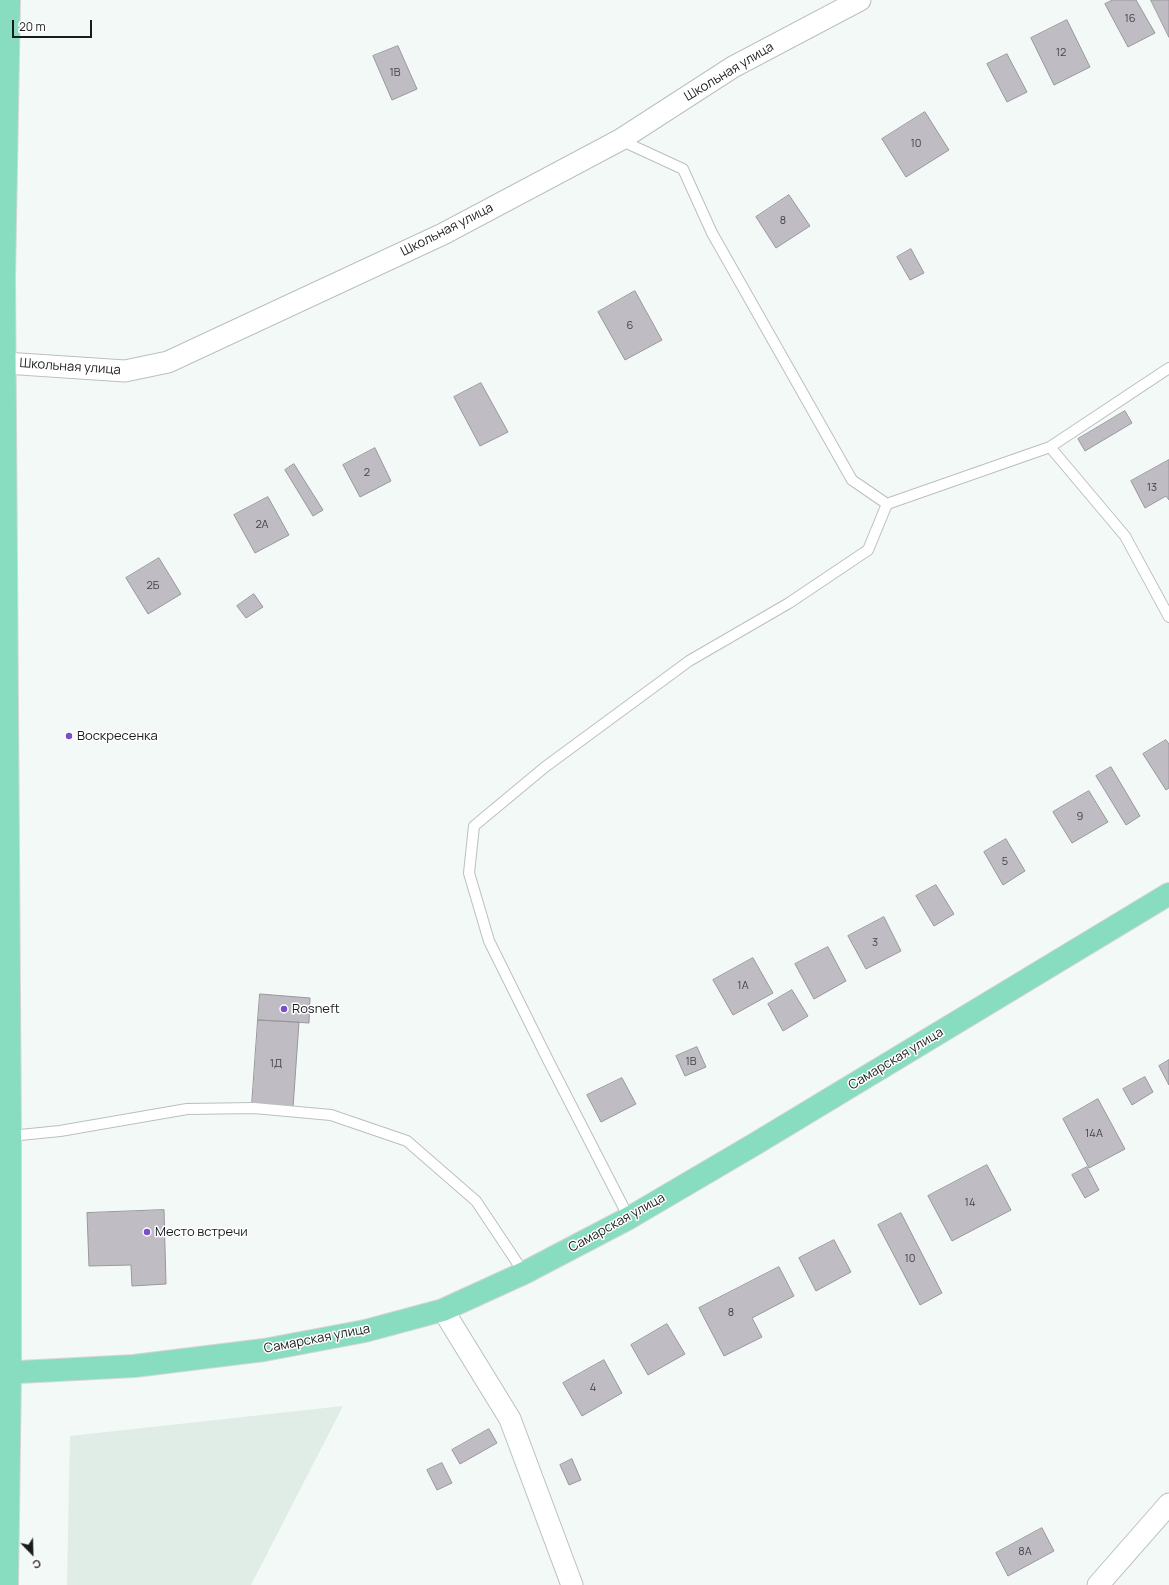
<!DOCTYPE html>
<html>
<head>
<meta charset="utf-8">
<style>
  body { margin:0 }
  #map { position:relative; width:1169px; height:1585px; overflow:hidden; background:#f3f9f6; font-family:Manrope,sans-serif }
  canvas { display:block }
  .north { position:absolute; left:12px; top:1533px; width:40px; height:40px; -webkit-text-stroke:3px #fff; paint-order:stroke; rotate:157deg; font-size:11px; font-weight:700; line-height:16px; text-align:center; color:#191c1b }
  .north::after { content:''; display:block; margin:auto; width:14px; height:18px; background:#191c1b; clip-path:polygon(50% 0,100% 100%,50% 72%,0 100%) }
  .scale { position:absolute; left:12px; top:20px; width:80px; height:18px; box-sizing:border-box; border:2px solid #191c1b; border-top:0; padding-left:5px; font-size:12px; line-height:14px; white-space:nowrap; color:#191c1b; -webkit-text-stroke:3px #fff; paint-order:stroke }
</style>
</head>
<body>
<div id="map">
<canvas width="1169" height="1585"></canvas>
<div class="north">С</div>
<div class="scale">20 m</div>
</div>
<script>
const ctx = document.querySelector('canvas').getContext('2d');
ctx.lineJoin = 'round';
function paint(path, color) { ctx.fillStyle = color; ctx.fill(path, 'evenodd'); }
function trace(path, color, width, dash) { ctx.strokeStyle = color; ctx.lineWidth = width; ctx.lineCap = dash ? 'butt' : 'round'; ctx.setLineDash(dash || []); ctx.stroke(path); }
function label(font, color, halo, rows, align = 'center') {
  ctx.font = font + ' Manrope,sans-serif'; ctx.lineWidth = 3; ctx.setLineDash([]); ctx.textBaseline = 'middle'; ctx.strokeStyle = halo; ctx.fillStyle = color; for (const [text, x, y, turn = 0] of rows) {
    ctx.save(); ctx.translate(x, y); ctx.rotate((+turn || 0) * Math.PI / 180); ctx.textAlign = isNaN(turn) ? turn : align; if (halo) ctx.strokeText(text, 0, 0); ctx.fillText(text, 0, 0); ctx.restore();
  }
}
paint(new Path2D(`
  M343,1406L251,1585H67L70,1436Z`), '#dfede6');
const building = new Path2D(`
  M1113,0H1136L1155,33L1128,47L1105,4Z
  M1151,0H1169V37Z
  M1067,20L1090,67L1054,85L1031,38Z
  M398,46L417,89L392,100L373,56Z
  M1007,54L1027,92L1007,102L987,64Z
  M925,112L949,150L906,177L882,139Z
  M789,195L810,226L776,248L756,217Z
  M911,249L924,273L910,280L897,257Z
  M635,291L662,340L625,360L598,312Z
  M481,383L508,432L480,446L454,397Z
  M1125,411L1132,423L1085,451L1078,439Z
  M375,448L391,481L360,497L343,465Z
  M1169,460V500L1166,496L1145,508L1131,481Z
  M294,464L323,510L313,516L285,470Z
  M268,497L289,535L255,553L234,515Z
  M159,558L181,594L148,614L126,578Z
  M254,594L263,607L246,618L237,606Z
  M1166,740L1169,744V788L1166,790L1143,754Z
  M1111,767L1140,816L1126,825L1096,776Z
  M1089,791L1108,822L1072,843L1053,812Z
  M1006,839L1025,871L1003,885L984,852Z
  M936,885L954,914L934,926L916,896Z
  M884,917L901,951L866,969L848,936Z
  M828,947L846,981L814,999L795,964Z
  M753,958L773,993L733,1015L713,980Z
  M792,990L808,1016L783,1031L768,1004Z
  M260,994L310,998L309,1023L258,1020Z
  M258,1020L299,1022L293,1108L252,1105Z
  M697,1047L706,1067L685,1076L676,1056Z
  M1169,1060V1085L1159,1066Z
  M1145,1077L1153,1092L1132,1105L1123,1089Z
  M622,1078L636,1104L601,1122L587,1095Z
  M1098,1099L1125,1149L1089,1168L1063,1119Z
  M987,1165L1011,1210L952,1241L928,1196Z
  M1087,1167L1099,1190L1085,1198L1072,1175Z
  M164,1210L166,1284L132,1286L131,1265L89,1266L87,1213Z
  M901,1213L942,1293L920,1305L878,1225Z
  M834,1240L851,1272L816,1291L799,1258Z
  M779,1267L794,1296L752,1318L762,1337L724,1356L699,1308Z
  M667,1324L685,1354L648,1375L631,1345Z
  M604,1360L622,1393L582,1416L563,1383Z
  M489,1429L497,1443L460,1464L452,1450Z
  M572,1459L581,1480L569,1485L560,1465Z
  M442,1463L452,1483L437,1490L427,1470Z
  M1042,1528L1054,1551L1008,1576L996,1553Z`);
paint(building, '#bfbdc3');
trace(building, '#98979c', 1);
const service = new Path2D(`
  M620,140L683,169L712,233L852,480L887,504
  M1050,447L1125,536L1169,617
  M10,1136L60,1131L187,1109L254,1108L331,1115L407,1141L476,1201L524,1273
  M629,1218L548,1060L489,941L469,873L474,826L545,767L689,661L789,603L868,550L887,504L1050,447L1169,368`);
const minor = new Path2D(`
  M5,363L125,371L168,362L443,234L620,140L733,67L860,0
  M443,1310L510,1419L572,1585
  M1098,1585L1169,1504`);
const primary = new Path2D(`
  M0,1373L134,1366L264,1350L365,1331L443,1310L524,1273L629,1218L755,1144L1169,894
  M7,1585L10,1372V1136L4,277L9,0`);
trace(service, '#bbc0be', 12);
trace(minor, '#bbc0be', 23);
trace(primary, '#d6d6d6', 24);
trace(service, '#fff', 10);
trace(minor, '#fff', 21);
trace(primary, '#88dcbf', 22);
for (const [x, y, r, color] of [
  [69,736,4,"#7950c9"],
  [284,1009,4,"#7950c9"],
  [147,1232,4,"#7950c9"]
]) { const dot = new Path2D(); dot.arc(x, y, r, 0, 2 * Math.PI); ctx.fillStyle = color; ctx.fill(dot); trace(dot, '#fff', 1.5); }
label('11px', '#424445', null, [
  ["16",1130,19],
  ["12",1061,53],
  ["1В",395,73],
  ["10",916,144],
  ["8",783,221],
  ["6",630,326],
  ["2",367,473],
  ["13",1152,488],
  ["2А",262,525],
  ["2Б",153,586],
  ["9",1080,817],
  ["5",1005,862],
  ["3",875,943],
  ["1А",743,986],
  ["1В",691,1062],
  ["1Д",276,1064],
  ["14А",1094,1134],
  ["14",970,1203],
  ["10",910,1259],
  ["8",731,1313],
  ["4",593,1388],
  ["8А",1025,1552]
]);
label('13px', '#191c1b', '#fff', [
  ["Школьная улица",729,72,-31],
  ["Школьная улица",447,230,-27],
  ["Школьная улица",70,367,4],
  ["Самарская улица",896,1059,-31],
  ["Самарская улица",617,1223,-29],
  ["Самарская улица",317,1339,-11]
]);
label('13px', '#191c1b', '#fff', [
  ["Воскресенка",77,736],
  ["Rosneft",292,1009],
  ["Место встречи",155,1232]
], 'left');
</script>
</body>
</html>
